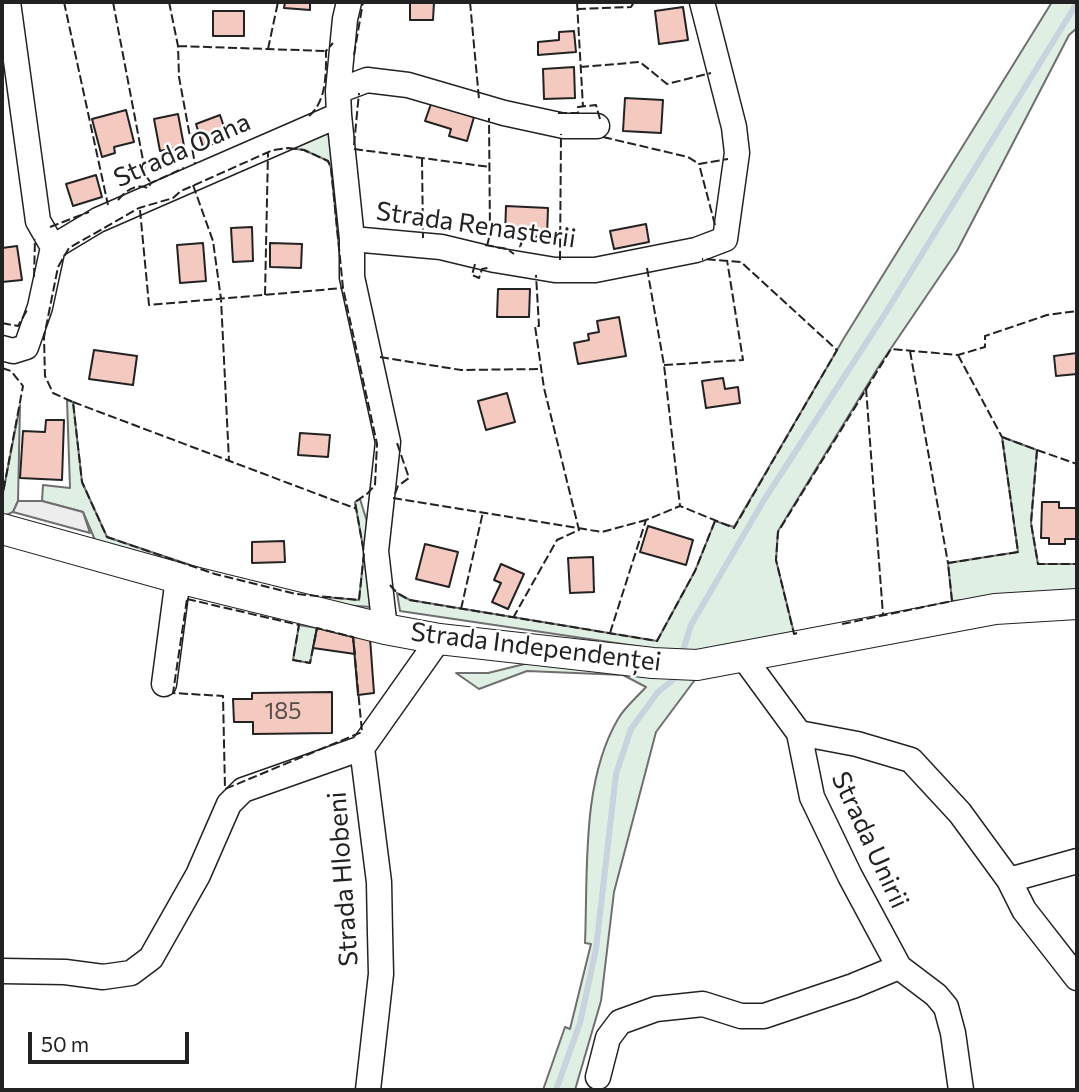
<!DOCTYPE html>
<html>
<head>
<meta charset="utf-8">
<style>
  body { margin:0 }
  #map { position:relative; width:1079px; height:1092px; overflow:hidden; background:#fff; font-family:Commissioner,sans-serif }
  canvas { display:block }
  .frame { position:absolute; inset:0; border:4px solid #222; pointer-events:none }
  .scale { position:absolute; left:28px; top:1032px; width:161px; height:32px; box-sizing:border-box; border:4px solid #222; border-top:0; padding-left:9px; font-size:21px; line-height:24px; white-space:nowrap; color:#222; -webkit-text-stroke:5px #fff; paint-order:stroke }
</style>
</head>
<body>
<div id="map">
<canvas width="1079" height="1092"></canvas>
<div class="frame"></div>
<div class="scale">50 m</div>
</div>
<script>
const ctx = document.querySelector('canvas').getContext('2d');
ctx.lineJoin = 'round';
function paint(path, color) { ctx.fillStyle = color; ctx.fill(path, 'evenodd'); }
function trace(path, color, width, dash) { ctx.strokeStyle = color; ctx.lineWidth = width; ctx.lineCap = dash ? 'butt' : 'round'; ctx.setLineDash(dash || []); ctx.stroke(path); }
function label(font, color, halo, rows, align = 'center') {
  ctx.font = font + ' Commissioner,sans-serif'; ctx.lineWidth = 5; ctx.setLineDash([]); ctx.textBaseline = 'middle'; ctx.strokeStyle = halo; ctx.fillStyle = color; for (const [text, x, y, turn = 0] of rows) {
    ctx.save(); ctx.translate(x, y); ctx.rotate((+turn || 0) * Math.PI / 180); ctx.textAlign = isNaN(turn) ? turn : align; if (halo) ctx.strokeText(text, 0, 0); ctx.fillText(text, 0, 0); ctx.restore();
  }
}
const green = new Path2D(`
  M1052,2H1077V28L1069,35L957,251L879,366L778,531L776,560L795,637L703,653L663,650L400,611L397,593L410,600L657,641L695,571L715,521L734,527L844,338Z
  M328,133L333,141L342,232L340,258L331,168L328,161L304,150L288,148Z
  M67,400L73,402L82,482L107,537L303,603L95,540L83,512L42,501L43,485L70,488Z
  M20,405L18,501L13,512L2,517V498Z
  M1002,437L1037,450L1031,523L1038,564H1077V592L952,601L948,563L1018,552Z
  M360,499L369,528L372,607L325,604L324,597L359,600L364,553L355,502Z
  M299,625L317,628L310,663L293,660Z
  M545,659L697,677L656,732L614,892L601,1001L575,1090H543L565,1027L570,1029L591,944L585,943C588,872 581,782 618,719C624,708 637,697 646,687L623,675L527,671L479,689L456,673H488Z`);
paint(green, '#e0efe3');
trace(green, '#6f6f6f', 2);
const parking = new Path2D(`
  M18,501H42L83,512L90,533L13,512Z`);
paint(parking, '#ededed');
trace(parking, '#6f6f6f', 2);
trace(new Path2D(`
  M681,657L691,625L764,500L883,317L1077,3
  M556,1090L580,1023L596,949L616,774L631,729L658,692L674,679L677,671`), '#c7d3dd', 6);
const building = new Path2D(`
  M285,2H310V10L284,8Z
  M410,2H434L433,20H410Z
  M683,7L688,40L659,44L655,11Z
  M213,11H244V36H213Z
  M574,31L576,52L538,55V42L559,40V32Z
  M574,67L575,98L544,99L543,69Z
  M625,98L663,100L661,133L623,131Z
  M431,104L474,117L467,141L449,136L451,129L425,121Z
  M126,110L134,142L114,147L115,153L102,157L92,119Z
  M178,114L184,146L160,151L154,119Z
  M220,115L228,139L203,147L196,124Z
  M96,175L102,197L73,206L66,184Z
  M506,206L548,208L547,237L505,236Z
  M646,224L649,242L614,249L610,231Z
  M252,227L253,261L233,262L231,228Z
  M203,243L206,281L180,283L177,245Z
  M270,243L302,244L301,268L270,267Z
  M17,246L22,280L2,282V248Z
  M498,289H530L529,317H497Z
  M619,317L626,356L578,364L574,343L589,340L588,334L599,332L597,321Z
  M94,350L137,356L133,385L89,379Z
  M1077,353V374L1056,376L1054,356Z
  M723,378L725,389L738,387L740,403L706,408L702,381Z
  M507,393L515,422L486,430L478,401Z
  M46,420H64L62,480L20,478L23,431L45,432Z
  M300,433L330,435L328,457L298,455Z
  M1042,502H1059V508H1077V539H1065V544H1049V538H1041Z
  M648,526L693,540L686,565L640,552Z
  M284,541L285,562L252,563V542Z
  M425,544L458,552L449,587L416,579Z
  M593,557L594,592L570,593L568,558Z
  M501,564L524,574L508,609L492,602L501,583L494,580Z
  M317,628L353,637L355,654L313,648Z
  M353,637L370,638L374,693L358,695Z
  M332,692V733L253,734V722H234L233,699H252V693Z`);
paint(building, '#f3c9c0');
trace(building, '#222', 2);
const minor = new Path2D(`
  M349,2L345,19L338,91L339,115L352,239V277L388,442L376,551L385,629
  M338,91L367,80L408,85L504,113L564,126H597
  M352,239L441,247L495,260L555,270H595L696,250L725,239L737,153L734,127L702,2
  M53,247L98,220L339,115
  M2,348L13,351L26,347L40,307L53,247L38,221L8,2
  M744,658L799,733L857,744L911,760L960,813L1009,880L1024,910L1077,978
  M164,684L178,578
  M799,733L812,797L850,876L899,967L936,995L946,1007L953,1033L961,1090
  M1009,880L1077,861
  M2,971L65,972L103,977L131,973L151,958L198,875L229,804L243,790L362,748
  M598,1077L608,1038L620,1022L656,1009L703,1004L741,1016H764L853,986L899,967
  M368,1090L381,974L380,933L379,882L362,748L439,639`);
const major = new Path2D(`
  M2,529L178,578L385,629L439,639L653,663L697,665L995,609L1077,604`);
trace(minor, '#222', 27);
trace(major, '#222', 32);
trace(minor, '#fff', 24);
trace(major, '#fff', 30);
trace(new Path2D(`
  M64,2L108,205
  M113,2L146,176L151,183
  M169,2L178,46L179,77L195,164
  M470,2L479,99
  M577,2L583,107
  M577,9L631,7L634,2
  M178,46L326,51
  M268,49L278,2
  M354,55L363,2
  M580,67L640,62L667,84L711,73
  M558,113H578V107L596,105L600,119
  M309,116C327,101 326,72 326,51L333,43
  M603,137L688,157L699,164
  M354,145L359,93
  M288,148L304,150L328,161L331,168L343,288L377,444L375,485L368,493L355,502L364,553L359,600L296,594L215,574L107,537L82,482L73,402L53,393L45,376L44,337L58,267L69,248L139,208L173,198L181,191L273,150Z
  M354,149L490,167
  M422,158L423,238
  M193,185L213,241L221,299L229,461
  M118,200C126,191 135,183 148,188L151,183L184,168
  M140,210L149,305L343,288
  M715,225L699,164L728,159
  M50,227L89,212
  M485,245L507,249L514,254
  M487,246L490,234L489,118
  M560,260L561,134
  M475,264L472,275L479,278L482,269L488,268
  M647,268L664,365L680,506
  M34,277L35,239
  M265,295L268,152
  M2,323L18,326L27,310
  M910,351L948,563
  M958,355L1002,437
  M380,357L461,370L541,369
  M664,365L743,360L727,260
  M2,368L11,371L23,386L2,498
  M866,388L883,615
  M73,402L357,509
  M1037,450L1077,464
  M395,494L398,486L409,478L397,443
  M393,498L602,532L646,520
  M390,585L397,593L409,600L657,641L695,571L715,521
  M187,599L299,625L293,660L310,663L317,628L353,637L362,732L225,789L223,696L173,693Z
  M461,609L483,512
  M513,618L557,540L579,530L544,388L535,326H539L536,275
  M842,624L952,601L948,563L1018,552L1002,437L1037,450L1031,523L1038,564H1077
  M610,633L646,520L680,506L734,528L837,350L741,262L702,259
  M797,633L794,634L776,560L778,532L891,349L958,355L985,347V336L1047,315L1077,311`), '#222', 2, [9, 3.5]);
label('23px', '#564c4a', null, [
  ["185",283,711]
]);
label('26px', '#222', '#fff', [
  ["Strada Oana",182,150,-24],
  ["Strada Renașterii",476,225,8],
  ["Strada Independenței",536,647,7],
  ["Strada Unirii",870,840,65],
  ["Strada Hlobeni",343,879,-94]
]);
</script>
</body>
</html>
